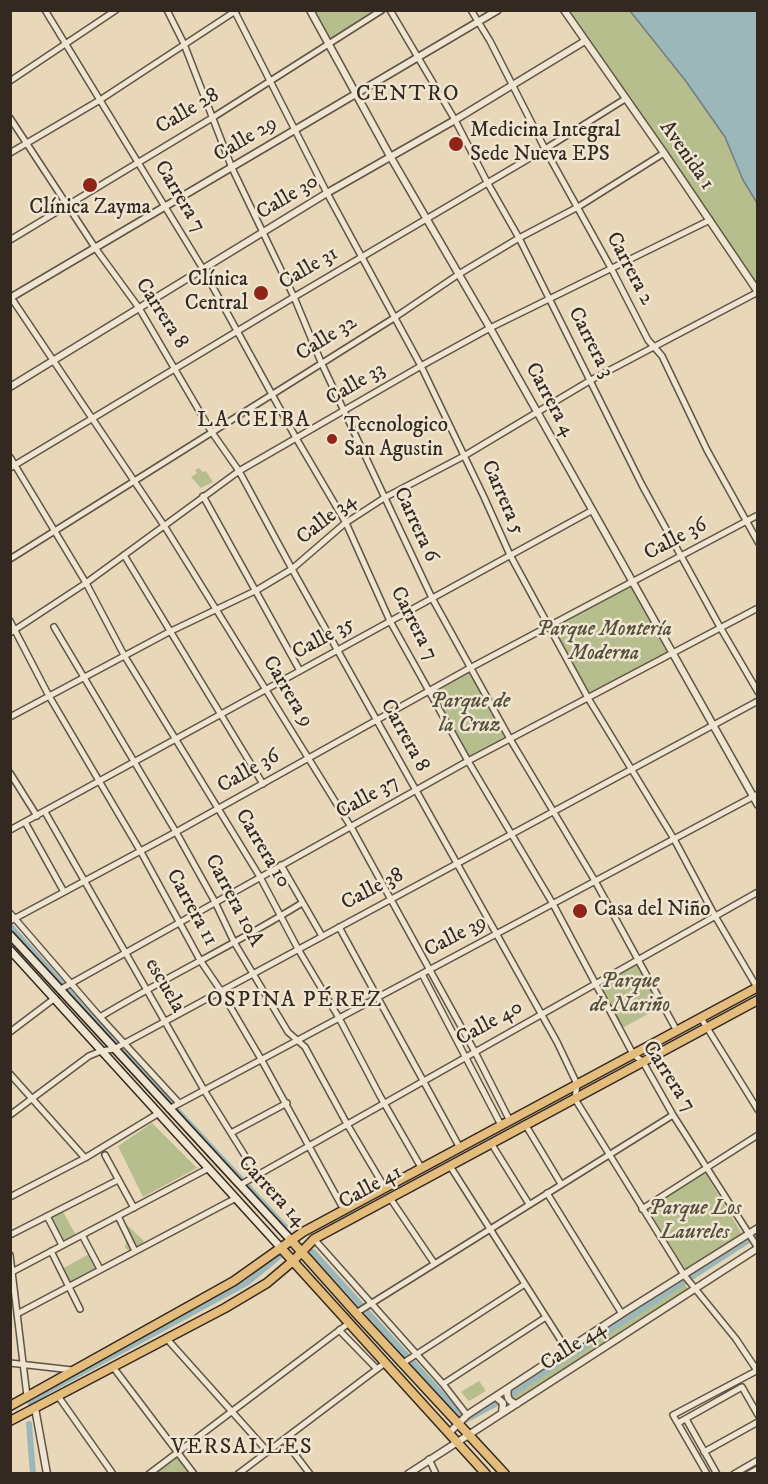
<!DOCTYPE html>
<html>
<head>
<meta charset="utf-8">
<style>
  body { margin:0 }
  #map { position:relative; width:768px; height:1484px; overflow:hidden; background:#e8d7b8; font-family:"IM FELL DW Pica",serif }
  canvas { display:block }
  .frame { position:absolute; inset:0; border:12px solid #332921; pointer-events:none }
</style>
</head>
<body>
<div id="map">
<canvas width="768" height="1484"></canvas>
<div class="frame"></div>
</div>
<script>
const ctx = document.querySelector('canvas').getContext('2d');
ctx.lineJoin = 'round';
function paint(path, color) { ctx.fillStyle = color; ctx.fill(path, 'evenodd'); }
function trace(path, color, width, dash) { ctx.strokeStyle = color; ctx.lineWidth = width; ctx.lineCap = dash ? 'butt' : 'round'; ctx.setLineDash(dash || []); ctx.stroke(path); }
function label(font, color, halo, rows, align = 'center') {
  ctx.font = font + ' "IM FELL DW Pica",serif'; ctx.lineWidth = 5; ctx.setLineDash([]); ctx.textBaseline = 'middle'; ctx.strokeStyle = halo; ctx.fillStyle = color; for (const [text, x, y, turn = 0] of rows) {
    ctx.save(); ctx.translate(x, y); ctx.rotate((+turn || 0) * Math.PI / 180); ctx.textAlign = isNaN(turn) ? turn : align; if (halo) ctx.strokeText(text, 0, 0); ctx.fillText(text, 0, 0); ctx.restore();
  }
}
paint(new Path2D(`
  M313,11H380L330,42Z
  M567,11H630L685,80L725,137L743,180L757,203V290Z
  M200,468L202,472L206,471L213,482L201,488L191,477L197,473L195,470Z
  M631,586L667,652L590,694L551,627Z
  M471,670L509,738L469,760L432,693Z
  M638,961L662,1006L621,1029L599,984Z
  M152,1123L197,1168L143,1197L118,1146Z
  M705,1173L742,1234L685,1269L648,1209Z
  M62,1210L77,1237L63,1244L49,1218Z
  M127,1225L144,1241L139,1248L131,1251L125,1248L126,1242L130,1240L124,1228Z
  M91,1253L98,1267L69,1283L62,1269Z
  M682,1280L688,1289L515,1400L510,1392Z
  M479,1381L486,1391L469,1401L461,1392Z
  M177,1456L189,1473H154Z`), '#b6be8e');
const water = new Path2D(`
  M630,11H757V203L743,180L725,137L685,80Z`);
paint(water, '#9cb7b9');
trace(water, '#727e7c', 1.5);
trace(new Path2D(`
  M10,926L122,1051L288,1230
  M313,1252L465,1420L497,1403
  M513,1393L758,1234
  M30,1402L49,1390L248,1282L282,1254
  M29,1424L33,1474`), '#9cb7b9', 6);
const minor = new Path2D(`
  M45,10L203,269L296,438L346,523L390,621L468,761L553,904L633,1054L643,1062L673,1115L758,1248
  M167,10L184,44L232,168L294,297L321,362L432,598L510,739L595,881L677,1031
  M234,10L327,193L421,366L484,497L510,555L588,698L674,839L715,916L758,989
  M390,10L455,120L487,182L519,238L642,485L720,627L758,692
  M471,10L490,41L545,149L611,268L648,340L662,356L707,450L758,542
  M10,81L116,10
  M10,118L96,249L139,308L211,431L239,471L292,569L557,1042L577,1084L575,1099L684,1275L736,1339L758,1372
  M10,153L100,100L237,10
  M10,240L212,118L382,10
  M10,296L165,527L351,827L475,1052L510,1121
  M10,457L86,583L124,655L260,877L298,949L339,1018L380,1096L422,1169
  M10,468L294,297L545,149L625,99
  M203,496L300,671
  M124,555L263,784
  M10,559L394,318L459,274L519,238L578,207L664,153
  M10,621L49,696L141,852L200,960L221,991L261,1059L344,1210
  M54,627L176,832L215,902L234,942L288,1032L305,1047L347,1124L385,1188
  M10,633L86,583L239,471L421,366L490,328L710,220
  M10,717L169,632L257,590L292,569L344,524L384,498L464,456L591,380L758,292
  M10,773L37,816
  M45,812L204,1090L257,1175
  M25,822L64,892
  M10,830L591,511
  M281,865L322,936
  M10,913L100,1017L179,1103
  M10,921L176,832L470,668L758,515
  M339,927L460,1148
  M422,974L501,1125
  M61,989L468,761L758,608
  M100,1017C166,977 236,944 302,903
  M701,1018L758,1110
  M10,1032L55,998
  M10,1074L85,1158
  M169,1109L758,794
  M10,1115L89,1056L101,1051L114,1049L758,701
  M525,1124L561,1184
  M231,1133L287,1103
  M491,1143L529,1204
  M105,1155L134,1208
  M450,1166L567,1350
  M240,1185L758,892
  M547,1193L622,1314
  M10,1197L85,1158L159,1113
  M390,1198L434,1263
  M642,1209L758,1135
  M47,1216L62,1245
  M118,1216L135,1251
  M10,1235L118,1180
  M82,1235L100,1269
  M314,1239L443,1384L467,1415
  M51,1251L80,1309
  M10,1255L27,1396
  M12,1272L209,1168
  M356,1313L673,1115
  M17,1314L236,1198
  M339,1330L377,1369
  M167,1339L268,1452
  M10,1363L72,1370
  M403,1363L525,1284
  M113,1367L194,1474
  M443,1384L546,1317
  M58,1396L113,1474
  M686,1419L717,1474
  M678,1423L742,1387L758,1415
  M284,1440L310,1474
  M704,1452L758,1422
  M429,1459L436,1474
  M149,1474L349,1323
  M238,1474L385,1363
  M707,1474L673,1415L758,1370
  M734,1474L758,1460
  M749,1474L758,1469`);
const tertiary = new Path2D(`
  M310,10L390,156L490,328L758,805
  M564,10L664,153L758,292
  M10,298L498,10
  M10,387L327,193L455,120L585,41
  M508,1389C506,1397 509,1402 517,1404
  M496,1397L503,1403L502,1413
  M35,1408L47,1474
  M449,1433L467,1415L626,1311L758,1228
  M408,1474L758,1248`);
const secondary = new Path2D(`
  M10,935L290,1239
  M10,950L281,1248`);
const primary = new Path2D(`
  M290,1239L356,1313L505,1474
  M281,1248L486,1474
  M10,1406L234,1281L303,1232L758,987
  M10,1421L225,1308L267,1283L293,1261L314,1239L758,1000`);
trace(minor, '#605447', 8);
trace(tertiary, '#605447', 9);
trace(secondary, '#332921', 10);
trace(primary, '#332921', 11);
trace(minor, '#f0e5d1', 5);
trace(tertiary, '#f0e5d1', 6);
trace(secondary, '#f0e5d1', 7);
trace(primary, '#e4bc7c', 8);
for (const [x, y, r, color] of [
  [456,144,8,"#8f2418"],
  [90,185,8,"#8f2418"],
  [261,293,8,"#8f2418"],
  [332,439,6,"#8f2418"],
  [580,911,8,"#8f2418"]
]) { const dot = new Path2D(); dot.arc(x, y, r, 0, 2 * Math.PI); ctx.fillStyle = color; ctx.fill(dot); trace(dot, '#f0e5d1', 2); }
label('21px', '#332921', '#f0e5d1', [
  ["Calle 28",188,112,-31],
  ["Calle 29",246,140,-31],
  ["Avenida 1",686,156,55],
  ["Carrera 7",179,197,59],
  ["Calle 30",288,198,-31],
  ["Calle 31",309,269,-31],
  ["Carrera 2",629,269,62],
  ["Carrera 8",161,314,57],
  ["Calle 32",327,339,-32],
  ["Carrera 3",590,343,63],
  ["Calle 33",356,385,-31],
  ["Carrera 4",549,400,61],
  ["Carrera 5",502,498,66],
  ["Calle 34",327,520,-38],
  ["Carrera 6",415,525,65],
  ["Calle 36",676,540,-28],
  ["Carrera 7",413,624,63],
  ["Calle 35",324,639,-29],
  ["Carrera 9",287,692,59],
  ["Carrera 8",404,736,61],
  ["Calle 36",249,772,-30],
  ["Calle 37",368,798,-29],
  ["Carrera 10",262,849,59],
  ["Calle 38",373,890,-28],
  ["Carrera 10A",233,901,62],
  ["Carrera 11",191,908,61],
  ["Calle 39",456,937,-28],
  ["escuela",164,986,60],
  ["Calle 40",490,1024,-29],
  ["Carrera 7",668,1077,57],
  ["Calle 41",371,1188,-29],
  ["Carrera 14",271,1192,47],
  ["Calle 44",574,1347,-33]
]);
label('21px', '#332921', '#f0e5d1', [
  ["Medicina Integral",470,132],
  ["Sede Nueva EPS",470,156],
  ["Clínica Zayma",90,209,"center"],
  ["Clínica",248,281,"right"],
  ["Central",248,305,"right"],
  ["Tecnologico",344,427],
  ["San Agustin",344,451],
  ["Casa del Niño",594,911]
], 'left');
label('italic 21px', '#544e3c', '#f0e5d1', [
  ["Parque Montería",604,631],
  ["Moderna",604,655],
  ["Parque de",470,703],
  ["la Cruz",470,727],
  ["Parque",630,983],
  ["de Nariño",630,1007],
  ["Parque Los",695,1210],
  ["Laureles",695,1234]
]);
ctx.letterSpacing = '1.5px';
label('22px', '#332921', '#f0e5d1', [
  ["CENTRO",408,95],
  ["LA CEIBA",254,421],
  ["OSPINA PÉREZ",295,1001],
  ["VERSALLES",242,1448]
]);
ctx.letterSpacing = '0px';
</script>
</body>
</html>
